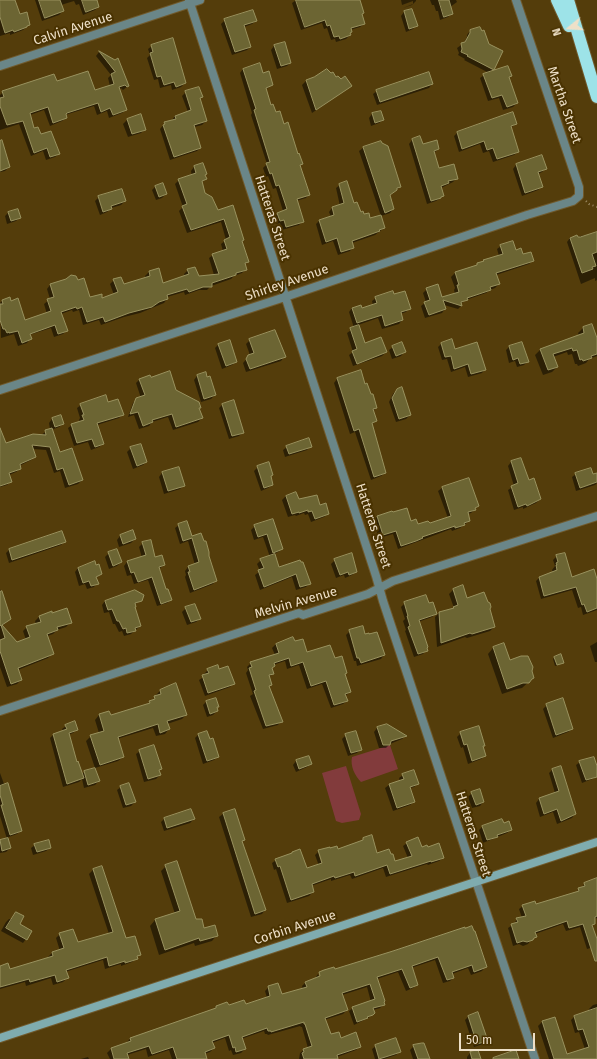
<!DOCTYPE html>
<html>
<head>
<meta charset="utf-8">
<style>
  body { margin:0 }
  #map { position:relative; width:597px; height:1059px; overflow:hidden; background:#543d0b; font-family:"Fira Sans",sans-serif }
  canvas { display:block }
  .north { position:absolute; left:549px; top:8px; width:40px; height:40px; -webkit-text-stroke:3px #493200; paint-order:stroke; rotate:252deg; font-size:11px; font-weight:700; line-height:16px; text-align:center; color:#eee0c8 }
  .north::after { content:''; display:block; margin:auto; width:14px; height:18px; background:#eee0c8; clip-path:polygon(50% 0,100% 100%,50% 72%,0 100%) }
  .scale { position:absolute; left:459px; top:1033px; width:76px; height:18px; box-sizing:border-box; border:2px solid #eee0c8; border-top:0; padding-left:5px; font-size:12px; line-height:14px; white-space:nowrap; color:#eee0c8; -webkit-text-stroke:3px #493200; paint-order:stroke }
</style>
</head>
<body>
<div id="map">
<canvas width="597" height="1059"></canvas>
<div class="north">N</div>
<div class="scale">50 m</div>
</div>
<script>
const ctx = document.querySelector('canvas').getContext('2d');
ctx.lineJoin = 'round';
function paint(path, color) { ctx.fillStyle = color; ctx.fill(path, 'evenodd'); }
function trace(path, color, width, dash) { ctx.strokeStyle = color; ctx.lineWidth = width; ctx.lineCap = dash ? 'butt' : 'round'; ctx.setLineDash(dash || []); ctx.stroke(path); }
function label(font, color, halo, rows, align = 'center') {
  ctx.font = font + ' "Fira Sans",sans-serif'; ctx.lineWidth = 4; ctx.setLineDash([]); ctx.textBaseline = 'middle'; ctx.strokeStyle = halo; ctx.fillStyle = color; for (const [text, x, y, turn = 0] of rows) {
    ctx.save(); ctx.translate(x, y); ctx.rotate((+turn || 0) * Math.PI / 180); ctx.textAlign = isNaN(turn) ? turn : align; if (halo) ctx.strokeText(text, 0, 0); ctx.fillText(text, 0, 0); ctx.restore();
  }
}
paint(new Path2D(`
  M390,745L398,769L361,782C355,776 350,766 352,757Z
  M346,766L361,814L359,820L342,823L336,821L322,773Z`), '#823b3c');
paint(new Path2D(`
  M0,0H14L19,15L29,24L23,30L10,35V33L0,36Z
  M35,0H96L98,7L95,10L83,15L79,4L76,5L74,1L61,5L63,11L59,15L42,21Z
  M296,0H359L364,24L360,27L350,30V35L346,39L336,42L335,39L331,40L327,28L324,29L322,23L301,30L292,3Z
  M401,0H416V1L412,5L403,8L413,4V1L402,5Z
  M430,0H456L457,2L450,7L452,13L448,17L440,20L438,11H436L434,5H432Z
  M411,10L416,25L413,29L406,32L401,16L404,12Z
  M225,20L256,21L252,24L244,27L250,47L247,50L232,55L221,24Z
  M470,31L493,69L489,73L511,76L508,78L517,103L513,107L503,110L499,98L488,101L480,78L484,75L489,73L464,60L465,59L458,55L459,53L457,48L464,43L467,37V35Z
  M152,46L185,83L181,87L172,90L171,85L160,88L158,79L154,80L147,58L150,55L148,49Z
  M274,46L290,63L287,66L277,69L271,50Z
  M99,52L114,61L128,86L123,90L121,88L119,89L126,110L122,113L109,118L107,111L97,115L94,106L65,115L66,118L62,121L50,126L44,110L30,115L34,129L59,154L55,157L46,160L43,151L31,156L19,124L0,130V95L3,92L56,83L95,91L110,86L108,78L111,75L96,56Z
  M243,69L263,74L272,85L265,90L271,106L283,125L302,163L300,166L309,194L306,198L296,201L303,221L299,225L282,230L280,223L276,224L274,217L278,214L283,211L276,188L273,189L268,176L266,177L263,168L267,164L251,115L252,113L240,73Z
  M314,78H336L351,86L312,113L302,85L306,81Z
  M432,84L429,88L377,105L373,94L377,91Z
  M186,92L201,97L199,99L206,121L202,125L194,127L200,148L197,151L170,160L160,129L165,123L172,120L175,116L188,112L182,96Z
  M372,114L383,120L379,123L371,126L369,118Z
  M140,116L145,129L141,133L128,137L123,124L127,120Z
  M516,124L510,128L518,152L514,155L493,162L489,151L483,153L480,144L459,152L454,136L457,133Z
  M420,138L422,145L438,149L434,153L438,170L457,178L453,182L441,188L443,196L439,199L436,201L427,204L409,144L412,140Z
  M380,142L400,187L389,196L393,209L390,213L381,216L359,151L363,148Z
  M0,154L9,167L5,171L0,172Z
  M542,156L546,168L542,172L538,174L542,186L538,190L522,196L513,169L516,165Z
  M203,165L205,179L201,183L205,194L218,211L243,240L242,242L248,262L244,265L246,269L242,273L234,276L231,279L211,286L207,290H199L185,295L184,292L167,297V299L164,303L140,313L124,317L101,325L99,320L83,325L79,310L73,312L72,310L61,314L67,330L63,334L54,337L51,328L29,335L30,339L27,343L18,346L14,334L1,338L0,303L2,301L9,298L25,321L47,314L44,304L50,299L47,289L50,285L66,280L90,299H102L114,295L110,284L114,280L123,285L146,278L145,276L149,272L158,269L163,284L185,276L184,274L188,270L198,277L214,275L209,258L213,255L223,251L221,244L226,240L221,222L187,233L179,211L183,207L175,184L179,180L192,176L191,171L194,167Z
  M340,185L360,213L384,228L375,235L352,243L353,247L350,251L338,255L333,241L322,245L316,224L319,221L331,217L329,212L332,208L340,206L336,188Z
  M156,186L166,194L162,198L156,200L152,190Z
  M99,197L125,201L121,205L111,208L107,212L100,215L95,201Z
  M8,213L20,217L16,221L7,224L5,216Z
  M597,233V280L595,281V278L581,284L567,242L570,238Z
  M501,246L516,251L533,260L529,264L496,275L499,284L495,288L490,290L486,293L466,300L460,304L461,306L458,309L444,305L445,309L442,313L425,318L421,306L426,302L423,293L427,289L441,298L455,294L454,290L455,288L451,277L455,273L475,267L484,261L499,256L497,249Z
  M394,295L409,308L406,312L400,314L402,320L399,324L382,329L378,318L358,325L365,345L386,352L382,356L353,366L349,355L353,352L347,333L354,328L349,312L352,308L361,309L373,305L372,301L376,298Z
  M583,328L597,341V356L589,359L586,363L578,366L577,364H575L572,354L568,355L567,352L553,357L557,367L552,372L543,375L535,355L540,350L579,336L578,333Z
  M250,340L284,357L281,361L246,372L243,363L250,355L246,344Z
  M219,344L236,362L232,365L222,369L215,348Z
  M441,344L454,350L485,369L482,373L468,377L465,367L451,372L447,359L442,360L438,347Z
  M393,347L404,352L401,356L392,359L389,350Z
  M509,347L528,361L524,365L517,367L515,361L509,363L506,350Z
  M197,376L206,378L215,395L211,399L201,402L194,380Z
  M140,379L176,390L200,408L199,409L202,418L198,422L173,430L168,417L152,422L149,426L139,429L134,415L128,417L133,403L137,399L141,398L136,383Z
  M337,379L376,408L373,411L376,421L371,425L385,473L381,476L371,480L355,432L350,434L334,383Z
  M397,390L410,415L406,419L396,422L389,402L393,394Z
  M81,405L123,414L119,418L97,425L103,444L99,447L91,450L88,442L74,446L68,428L72,425L80,422L79,420L80,418L77,408Z
  M222,405L243,432L239,436L229,439L219,408Z
  M61,416L63,424L59,427L51,430L59,453L82,480L78,484L65,488L60,471L54,473L46,450L33,449L35,457L31,460L19,466L20,469L16,472L9,475L11,481L7,485L0,487V445L41,435L50,429L49,423L52,419Z
  M310,446L307,450L285,457L283,450L287,447Z
  M131,448L146,462L143,465L133,469L127,452Z
  M520,459L528,481L540,499L536,503L523,509V507L514,510L508,490L514,486L508,466L511,462Z
  M258,467L272,485L268,488L261,491L254,471Z
  M178,468L184,485L180,489L164,494L159,477L162,473Z
  M576,474L597,475V483L595,485L576,491L572,477Z
  M469,480L478,506L471,513L467,514L469,521L460,528L452,531L451,529L398,549L393,534L379,538L373,521L377,517L406,509L410,522L417,526L429,525L448,518L438,491L442,488Z
  M296,493L298,501L320,506L328,514L324,517L311,522L308,514L305,515L304,513L296,516L295,515L288,517L282,500L286,496Z
  M272,520L282,549L278,552L274,554L278,568L299,561L310,583L306,587L296,590L292,577L260,590L255,575L260,571L257,564L261,560L270,557L263,537L254,540L251,530L255,526Z
  M179,525L191,537L203,543L216,580L213,584L190,593L185,577L186,575L185,571L188,567L195,565L188,541L180,544L175,528Z
  M132,532L135,539L131,543L119,547L117,540L120,536Z
  M65,541L61,545L9,563L6,553L9,550Z
  M143,543L155,558L164,565L159,569L166,591L171,600L167,603L157,606L148,580L134,584L131,575L127,576L124,566L127,562L142,558L139,547Z
  M109,553L121,562L117,566L109,569L105,557Z
  M557,556L571,578L597,582V610L583,615L581,607L578,608L572,590L541,599L536,581L539,578L553,573L552,570L555,566L553,560Z
  M335,560L356,572L352,575L345,578L344,575L336,578L331,564Z
  M78,568L101,574L96,578L97,583L94,587L87,589L85,584L79,586L75,572Z
  M0,589L10,619L2,626L16,643L26,640L23,631L27,627L36,624L35,621L39,617L70,623L66,627L57,630L53,634L47,636L52,654L48,658L18,670L21,680L17,684L7,687L0,667Z
  M454,589L467,599L489,609L494,627L490,631L467,638L465,637L437,647L435,617L439,613L452,610L454,608L449,594Z
  M141,600L134,605L140,626L131,634L124,636L122,631L119,632L115,624H113L109,612L104,613L102,605L105,601Z
  M405,603L428,604L436,613L432,617L418,622L426,650L423,654L414,657L405,631L406,630L403,621L405,619L401,607Z
  M186,608L200,619L196,622L187,625L182,612Z
  M350,631L365,635L384,655L381,659L357,666L356,661H354L346,635Z
  M293,638L306,654L334,659L345,674L350,692L345,696L347,701L343,704L331,708L322,684L307,689L299,665L287,669L285,661L273,665L271,668L273,673L269,677L271,684L268,687L281,721L278,725L263,729L250,696L253,694L246,673L248,670L247,667L251,663L275,655L272,648L276,644Z
  M597,642V662H595L590,646Z
  M493,648L509,661L531,671L533,678L522,688L517,689L502,694L488,654Z
  M554,658L563,663L555,666L553,659Z
  M208,670H218L233,683L230,687L205,696L199,680L205,676L204,674Z
  M160,691L186,715L182,719L167,724L169,729L165,734L156,736L153,728L117,739L123,757L118,761L95,768L86,741L91,736L99,733L95,720L99,715L110,716L147,704L156,697V695Z
  M207,701L218,706L216,708L217,711L213,715L207,717L203,705Z
  M547,705L572,729L568,732L553,738L543,709Z
  M66,726L77,729L73,733L68,735L69,742L82,775L84,772L95,769L99,781L95,785L84,788L82,779L79,782L63,787L50,738L54,734L63,731L62,729Z
  M377,728L405,736L402,739L390,744L386,748H379L374,732Z
  M461,733L484,746L482,747L485,756L481,759L468,764L463,747L461,748L457,737Z
  M199,734L218,756L214,760L203,764L195,738Z
  M346,735L361,749L357,753L348,756L342,739Z
  M140,751L161,769L159,771L160,775L156,779L144,782L136,754Z
  M296,761L311,764L307,767L296,772L293,765Z
  M580,762L597,769V777L582,783L576,765Z
  M552,770L575,814L572,818L557,824L553,812L540,817L536,803L539,799L555,793L549,773Z
  M0,773L21,830L17,834L6,838L10,848L6,852L0,853V841L7,839L0,816Z
  M403,775L417,784L414,787L410,788L414,802L410,805L393,811L385,788L389,785L400,781L399,778Z
  M121,787L135,802L131,806L123,808L117,790Z
  M472,793L483,802L480,806L472,808L468,797Z
  M235,810L244,839L241,842L265,910L262,914L251,917L219,817L223,814Z
  M164,819H194L190,823L164,831L161,822Z
  M482,827L511,830L507,833L483,843L479,830Z
  M363,839L377,854L394,863L408,858L403,846L407,843L443,858L439,861L428,865L427,864L386,877L383,868L352,879L350,875L331,881V879L311,886L313,892L309,896L287,903L276,869L274,870L272,863L276,860L290,855L292,853L306,870L319,866L315,855L318,852L323,868H325L320,852H318L319,851L337,850L360,843Z
  M35,845L50,848L46,851L33,855L31,848Z
  M166,866L195,920L204,929L217,935L212,941L195,946L194,943L159,955L150,926L155,920L175,914L161,871Z
  M93,870L125,940L139,955L132,962L121,966V964L105,969L103,960L65,972L67,978L63,982L53,985L51,978L26,986L25,982L0,989V967L10,970L49,959L48,957L52,953L60,951L56,938L60,934L77,944L109,934L89,874Z
  M597,879V918L594,919V923L592,926L597,942V944L594,947L587,949L580,927L566,931L563,924L535,934L528,944L523,946L519,944L513,946L508,928L514,924L517,919L522,918L519,909L523,906L535,905L575,893L585,884Z
  M17,913L18,924L26,939L23,943L1,931L6,922L9,919H11Z
  M464,928L485,967L482,971L471,975L468,968L452,974L453,978L450,981L443,983L435,960L411,968L417,985L413,988L406,991L398,972L377,979L384,1004L380,1008L373,1010L374,1013L368,1018L354,1025L349,1011L353,1008L371,1002L367,987L342,995L347,1010L343,1014L324,1020L330,1035L360,1046L356,1050L337,1057V1059H299L300,1053L304,1050L308,1048L302,1027H301L300,1026L268,1035L267,1034H265L264,1031L241,1039L245,1049L241,1053L233,1055L231,1050L229,1051L225,1038L212,1043L214,1048L210,1052L204,1054L206,1059H172L169,1050L148,1057L146,1049L127,1055L128,1059H110L107,1053L111,1049L127,1044V1042L130,1039L213,1011L216,1006L245,1005L267,998L265,991L269,987L282,996L303,990L302,986L306,982L316,979V977L318,974L321,981L334,970Z
  M597,1004V1059H549L538,1026L542,1022L554,1018L566,1056L585,1049L579,1032L575,1033L571,1020L574,1017L590,1011L589,1009L593,1005Z
  M469,1016L487,1041L483,1044L474,1047L465,1020Z
  M376,1046L400,1051L396,1055L384,1059H375L372,1049Z
  M414,1046L429,1059H413L410,1050Z
  M477,1051L480,1059H467V1057L470,1053Z
  M88,1057L89,1059H81Z`), '#0007');
const building = new Path2D(`
  M0,0H15L20,14L27,12L30,25L27,26V27L14,32L13,30L5,33L0,17Z
  M39,0H60L64,11L45,18Z
  M82,0H97L99,7L86,12Z
  M296,0H360L364,13L362,14L365,24L351,28L352,32L350,33L351,35L340,39L339,36L334,37L330,25L327,26L325,20L305,27Z
  M439,0H449L453,14L444,17Z
  M412,9L418,26L409,29L404,11Z
  M253,10L257,21L244,25L251,47L235,52L224,19Z
  M480,27L482,31L484,30L489,44L503,51L494,70L467,56L468,55L461,52L462,49L461,43L465,42L470,33V30Z
  M173,38L186,83L176,87L174,82L164,85L161,76L157,77L150,53L153,52L151,45Z
  M285,42L291,63L281,66L274,45Z
  M99,51L115,60L118,58L129,86L127,87L125,85L119,87L127,110L113,115L110,108L101,112L98,103L67,113L66,114L67,118L53,123L48,107L30,113L34,128L38,127L41,134L51,131L60,154L50,157L47,148L34,153L23,121L7,125L0,106V98L4,97L2,91L54,74L57,81L88,71L95,90L114,84L111,74L115,72Z
  M260,63L263,73L269,71L273,85L266,88L271,105L273,104L276,112L280,111L284,124L288,122L298,154L299,153L303,164L300,165L310,195L297,199L304,222L286,227L284,220L280,221L277,213L287,209L279,185L276,186L272,173L270,174L266,163L270,162L254,110L256,109L243,69Z
  M508,66L512,76L509,77L518,103L507,107L502,95L492,98L483,74Z
  M327,69L331,73L333,72L336,77L338,76L341,79L345,76L352,86L316,110L306,80L314,77Z
  M429,72L433,84L380,102L376,90Z
  M199,87L203,97L200,98L207,121L194,125L201,148L174,157L163,125L165,124L164,122L176,119L175,116L191,110L185,91Z
  M381,111L384,120L375,123L372,113Z
  M513,112L517,124L511,126L519,152L497,159L493,148L487,150L484,141L462,149L457,132Z
  M141,114L146,130L132,134L127,119Z
  M420,136L423,144L437,140L439,149L434,151L439,168L454,164L458,179L448,181L449,183L441,186L444,196L441,197V198L431,201L412,139Z
  M2,140L10,167L0,171V141Z
  M381,141L382,143L388,146L401,187L397,188V190L390,195L394,209L385,213L363,147Z
  M542,155L547,169L538,172L543,187L525,193L516,164Z
  M203,163L207,174L205,175L207,179L202,181L205,193L212,197L218,210L233,205L244,240L242,241L249,262L245,263L247,270L236,273V275L212,283V287H203L189,292L187,289L167,295L168,299L159,302L152,307L129,313L105,322L103,317L87,322L82,307L77,309L76,307L61,312L68,331L58,334L55,325L30,334L32,339L22,343L18,331L9,333V332L7,333L5,329H3L0,320V304H3L2,300L10,297L11,301L18,298L25,320L51,311L47,299L54,297L50,284L66,279L71,275L76,276L78,280L84,278L90,297L102,294V298L118,292L113,279L121,277L124,284L150,276L149,271L159,268L163,283L189,274L187,269L195,267L199,276L219,274L212,254L227,249L224,240L230,237L224,219L191,230L182,206L187,204L178,179L196,173L194,166Z
  M347,181L354,203L357,202L361,212L363,211L364,214L369,213L370,218L381,215L385,228L379,230L380,231L352,241L354,248L341,252L337,238L326,242L319,220L334,215L332,207L344,203L339,184Z
  M163,183L167,194L159,197L155,186Z
  M122,189L126,201L111,206L112,209L103,212L98,196Z
  M18,209L21,218L11,221L8,212Z
  M597,232V252L592,254L596,266L592,267L593,269L582,273L570,238L577,235L578,237H580Z
  M513,241L516,250L521,248L523,254L531,252L534,261L496,273L500,284L490,287L491,290L467,298L468,300L461,302L462,306L443,300L446,309L429,315L424,302L430,300L426,288L438,284L442,297L459,292L457,285H459L455,272L477,265V263L484,261L483,260L503,254L500,245Z
  M393,291L394,294L405,291L411,309L401,312L403,320L385,326L382,315L357,323L352,308L361,305L362,308L377,303L375,297Z
  M592,324L597,338V354L591,356L592,358L583,361L582,359L580,360L577,350L573,351L572,348L553,354L558,367L548,370L540,349L584,333L583,327Z
  M359,325L365,343L381,337L387,352L357,364L352,351L357,349L350,328Z
  M275,330L286,357L250,369L246,359L248,355L254,353L249,339Z
  M452,339L455,349L477,342L486,370L471,374L468,364L454,369L451,356L445,357L441,343Z
  M230,340L237,362L226,366L218,344Z
  M402,342L406,352L396,356L392,346Z
  M522,342L529,362L520,364L518,358L513,360L509,346Z
  M361,370L365,384L367,383L371,394H373L377,408L373,409L377,421L372,423L386,473L374,477L359,429L354,431L337,378Z
  M170,371L176,390L199,402L201,408H199L203,418L176,427L172,414L152,420L153,422L143,426L138,412L130,414L136,398L145,395L139,379L150,375L151,377Z
  M206,372L207,377L210,376L216,395L204,399L197,375Z
  M402,387L411,415L399,419L392,398L397,389Z
  M106,395L108,402L118,399L124,415L97,423L104,444L95,447L92,439L77,443L71,424L84,420L82,415H84L80,404Z
  M234,400L244,433L232,436L222,404Z
  M61,415L64,424L55,427L52,418Z
  M0,428L6,443L33,434L46,435L45,430L52,428L60,452L72,448L83,480L69,485L63,468L57,470L50,447L32,445L36,457L20,464L21,469L9,473L12,482L0,486Z
  M309,438L312,447L289,454L286,446Z
  M141,444L147,462L137,466L130,447Z
  M521,458L529,480L534,478L541,499L527,506L526,504L518,507L511,486L518,483L511,461Z
  M269,462L273,475L271,476L273,485L264,488L257,466Z
  M179,467L185,486L168,491L162,472Z
  M591,468L593,474L597,473V482L580,488L575,473Z
  M469,478L479,506L475,508L476,510L468,512L470,521L464,523L465,525L455,528V526L422,537L423,538L416,541L401,546L396,531L383,535L377,516L392,511L393,512L407,508L411,521L416,519L418,524L428,521L430,523L451,516L442,487Z
  M296,492L299,499L317,495L320,505L326,503L329,514L315,519L312,511L308,512V510L299,513V512L292,514L286,496Z
  M273,519L283,549L273,553L267,534L258,537L254,525Z
  M187,521L192,536L201,533L204,541H206L209,552V556L217,581L194,590L188,572H190L188,566L199,562L192,538L183,541L178,524Z
  M133,530L136,539L123,544L120,535Z
  M62,531L66,542L12,560L9,549Z
  M151,540L155,557L162,555L165,565L159,567L166,589H168L172,600L161,604L152,577L138,582L134,572L131,573L127,561L146,555L142,542Z
  M117,549L122,562L113,566L108,552Z
  M352,553L357,572L349,575L348,572L340,575L334,559Z
  M565,553L572,577L594,569L597,579V608L587,612L584,604L582,605L576,587L544,596L539,577L557,570L556,565H557L556,563L558,562L556,555Z
  M275,554L279,567L300,560L301,562H303L311,584L300,587L296,574L264,587L258,570L264,568L260,559Z
  M95,561L96,565L99,564L102,574L96,577L99,584L91,586L89,581L83,583L78,568Z
  M463,585L467,598L484,592L488,602L490,603L491,607L490,609L495,627L472,634L470,633L441,643L439,612L454,608L453,607L458,605L453,589Z
  M135,590L144,595L142,601L135,603L136,607H135L141,626L135,628L136,631L127,633L126,628L123,629L119,621H117L112,609L108,610L105,601Z
  M2,591L11,619L2,625L17,642L30,637L26,626L41,622L39,616L52,611V613L67,608L72,623L57,627L58,630L47,634L54,654L18,668L22,680L11,684L0,651V640L5,638L1,625L0,626V592Z
  M426,595L429,603L433,602L437,614L419,620L428,647L427,648L428,651L418,654L408,627L410,626L407,616H408L404,602Z
  M195,604L201,619L191,622L185,607Z
  M363,626L365,634L369,633V634L377,632L385,655L361,663L359,658H357L349,630Z
  M293,637L295,641L303,639L307,652L330,645L335,658L342,656L347,673L345,674L351,692L345,694L348,701L334,705L326,681L311,686L303,662L291,666L289,658L274,663L275,666L272,668L274,674L269,675L272,685L269,686L283,722L266,726L254,691L256,690L249,668L252,667L250,662L279,653L276,644Z
  M504,643L510,660L521,656H528L533,667L532,671L534,678L532,679L529,683H523L507,689L493,647Z
  M561,654L564,663L557,665L554,657Z
  M218,665L219,669L228,666L235,684L208,693L202,675L209,673L207,669Z
  M176,683L187,715L167,721L170,729L160,733L158,724L118,737L124,757L100,765L90,735L104,731L99,714L109,711L111,715L150,703L149,701L155,699L154,696L161,694L160,690Z
  M216,698L219,707H217L218,711L210,714L206,701Z
  M563,698L573,729L556,735L546,704Z
  M75,721L78,730L69,733L77,762L78,761L84,778L67,784L53,734L67,729L65,725Z
  M387,724L407,736L391,741L390,745H383L377,727Z
  M479,726L485,746H483L486,756L472,761L467,744L464,745L460,732Z
  M207,731L210,739L213,738L219,757L207,761L198,734Z
  M356,731L362,750L351,753L345,734Z
  M154,745L162,769L159,770L161,775L148,779L139,750Z
  M309,756L312,764L299,769L296,760Z
  M594,757L597,766V777L586,780L579,761Z
  M561,766L576,814L561,821L557,809L544,814L539,798L559,791L552,769Z
  M95,768L100,781L88,785L84,771Z
  M414,770L419,784L410,787L415,802L397,808L389,784L404,779L402,774Z
  M8,783L22,831L10,835L1,805H3L0,795V786Z
  M129,783L136,802L126,805L120,786Z
  M480,789L484,802L476,805L471,792Z
  M191,809L195,819L167,828L164,818Z
  M235,809L245,840L242,841L266,910L255,914L223,813Z
  M502,819L504,823L509,821L512,830L497,835L498,837L487,840L482,826Z
  M372,835L377,853L389,849L391,854H393L395,861L412,856L406,842L418,837L422,847L427,845L428,847L439,843L444,858L431,862V861L390,874L387,865L355,876L354,872L335,878L334,876L312,884L314,892L291,900L280,866L278,867L275,859L292,853V852L300,849L307,868L322,863L318,850L330,847V848L337,846L338,849L363,840V838Z
  M8,838L11,848L2,851L0,840Z
  M49,840L51,848L37,852L34,844Z
  M177,861L196,919H202L204,928L215,925L218,936L200,941L199,938L165,950L155,919L180,911L165,865Z
  M102,866L126,938L135,936L141,955L137,956L138,959L125,963V961L109,966L107,957L66,970L69,978L57,982L55,975L30,982L29,979L0,987V966L8,963L10,969L53,956L52,952L64,948L59,933L73,929L78,942L113,932L93,869Z
  M597,878V916L595,917V924L592,925L597,939V961H595L583,924L569,928L567,921L535,932L537,937L534,938L533,940L527,942L523,941L517,943L511,924L518,922L516,918L526,916L522,905L535,901L536,904L579,891L578,888L585,886L584,883Z
  M16,912L24,916L20,924L32,931L27,940L6,928Z
  M472,926L474,931H475L487,967L474,972L472,965L452,972L454,978L447,980L438,957L412,966L418,985L410,988L402,969L377,977L385,1001L384,1002L385,1005L373,1008L375,1013L373,1015L367,1017L368,1018L357,1022L352,1007L375,999L370,984L342,993L348,1010L325,1018L331,1034L339,1032L341,1038L356,1032L361,1047L337,1055L338,1059H304L302,1053L304,1052L303,1049L312,1046L305,1024H304V1022L271,1032V1031H268L267,1028L242,1037L246,1049L236,1052L235,1047L233,1048L229,1035L212,1041L215,1048L205,1052L207,1059H177L173,1047L152,1054L149,1046L127,1053L129,1059H114L111,1048L131,1041L130,1038L216,1008V1006L227,1002L229,1005L244,1000L246,1004L270,996L268,986L278,983L282,994L307,987L305,982L320,976L319,972L324,970L334,967L335,969L393,951L465,927V928Z
  M597,1008V1059H554L542,1021L555,1017L567,1054L589,1047L583,1029L578,1030L574,1016Z
  M478,1012L488,1041L477,1044L468,1016Z
  M396,1038L401,1052L379,1059L375,1045Z
  M422,1043H424L430,1059H418L413,1045Z
  M478,1050L481,1059H472L470,1052Z
  M516,1050L519,1059H493V1058Z`);
paint(building, '#6c6533');
trace(building, '#99925f', 1);
const minor = new Path2D(`
  M189,0L376,576L383,601L535,1059
  M0,66L200,0
  M0,390L285,297L527,215L573,201L579,196V187L516,0
  M0,711L299,613L303,615L368,594L393,581L597,516`);
const secondary = new Path2D(`
  M0,1038L597,842`);
const motorway = new Path2D(`
  M557,0L569,26
  M568,0L597,97`);
trace(minor, '#705a2d', 10);
trace(secondary, '#705a2d', 10);
trace(motorway, '#705a2d', 14);
trace(new Path2D(`
  M586,201L589,204L597,207`), '#9e8c66', 2, [1, 3]);
trace(minor, '#6a8688', 8);
trace(secondary, '#7facaf', 8);
trace(motorway, '#9de3e8', 12);
label('13px', '#eee0c8', '#493200', [
  ["Calvin Avenue",73,29,-18],
  ["Martha Street",564,105,71],
  ["Hatteras Street",272,218,72],
  ["Shirley Avenue",287,283,-19],
  ["Hatteras Street",373,526,72],
  ["Melvin Avenue",296,603,-16],
  ["Hatteras Street",473,834,72],
  ["Corbin Avenue",295,928,-18]
]);
</script>
</body>
</html>
